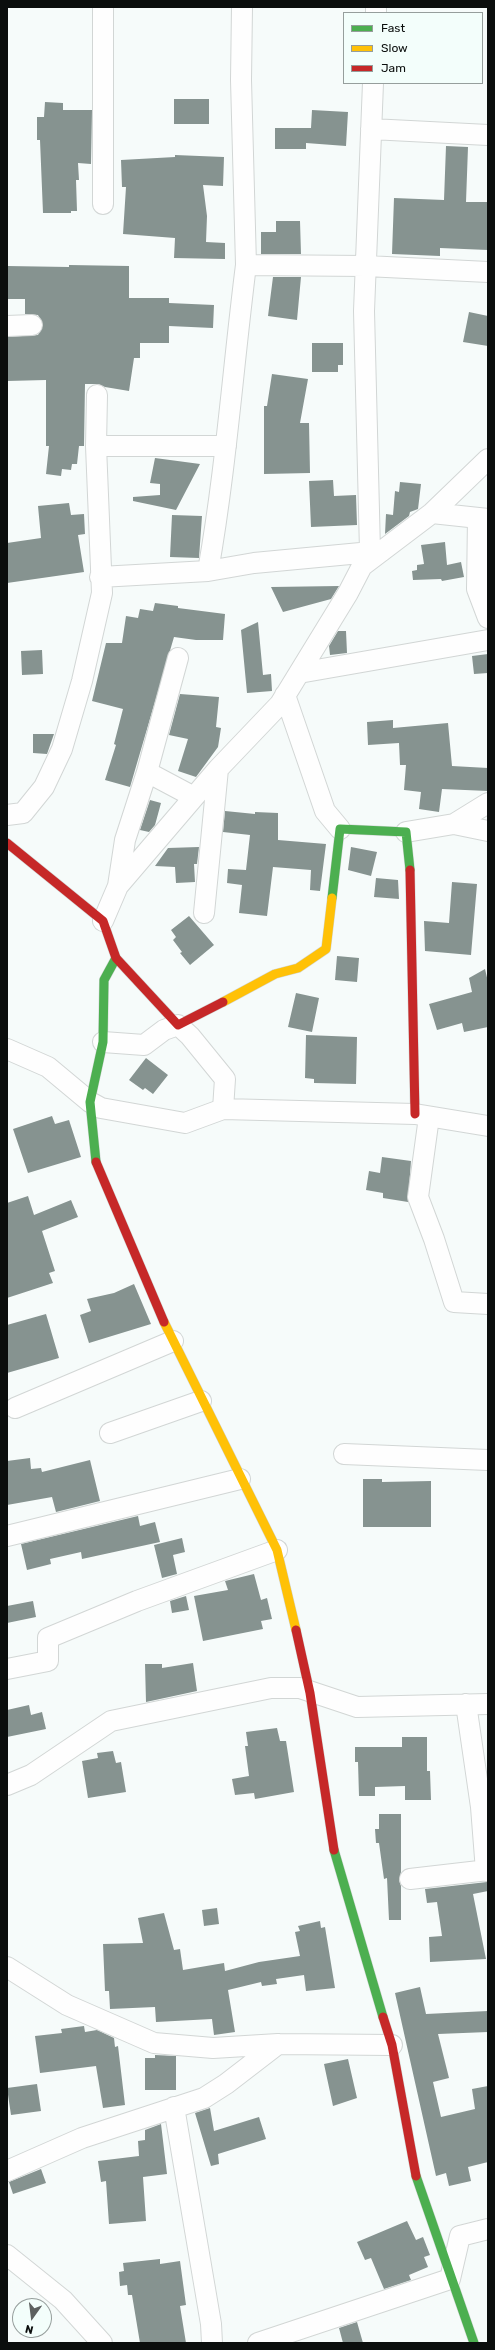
<!DOCTYPE html>
<html>
<head>
<meta charset="utf-8">
<style>
  body { margin:0 }
  #map { position:relative; width:495px; height:2350px; overflow:hidden; background:#f6fbfa; font-family:Rubik,sans-serif }
  canvas { display:block }
  .frame { position:absolute; inset:0; border:8px solid #0b0e0d; pointer-events:none }
  .legend { position:absolute; left:343px; top:12px; width:140px; height:72px; box-sizing:border-box; background:#f3fefb; border:1px solid #969e9c; margin:0; padding:5px 7px; list-style:none; font-size:12px; color:#0b0e0d }
  .legend li { display:flex; align-items:center; gap:8px; height:20px }
  .legend b { width:20px; border:1px solid #969e9c }
  .north { position:absolute; left:12px; top:2298px; width:40px; height:40px; box-sizing:border-box; background:#f3fefb; border:1px solid #969e9c; border-radius:50%; rotate:194deg; font-size:11px; font-weight:700; line-height:16px; text-align:center; color:#0b0e0d }
  .north::after { content:''; display:block; margin:auto; width:14px; height:18px; background:#5d6160; clip-path:polygon(50% 0,100% 100%,50% 72%,0 100%) }
</style>
</head>
<body>
<div id="map">
<canvas width="495" height="2350"></canvas>
<div class="frame"></div>
<ul class="legend">
<li><b style="height:5px;background:#4caf50"></b>Fast</li>
<li><b style="height:5px;background:#ffc107"></b>Slow</li>
<li><b style="height:5px;background:#c62828"></b>Jam</li>
</ul>
<div class="north">N</div>
</div>
<script>
const ctx = document.querySelector('canvas').getContext('2d');
ctx.lineJoin = 'round';
function paint(path, color) { ctx.fillStyle = color; ctx.fill(path, 'evenodd'); }
function trace(path, color, width, dash) { ctx.strokeStyle = color; ctx.lineWidth = width; ctx.lineCap = dash ? 'butt' : 'round'; ctx.setLineDash(dash || []); ctx.stroke(path); }
paint(new Path2D(`
  M174,99H209V124H174Z
  M45,102L63,103V110H92L91,164L78,163L79,180H76L77,211H71V213H43L40,140H37V117H44Z
  M312,110L348,112L346,146L306,143V149H275V128H311Z
  M446,146L468,147L466,202H488V250L440,248V256L392,254L394,198L444,200Z
  M175,155L224,157L223,186L203,185L207,216L206,242L225,243V259L174,258L175,238L123,234L126,187H122L121,160L175,157Z
  M276,221H300L301,254H261V232H276Z
  M69,265L129,266V298H169V303L214,305L213,328L169,326V343H140V358H134L129,391L105,387L98,384H85L84,446H79L77,464H72L71,470L62,469L61,476L46,474L49,446H46V380L7,381V337L38,335L43,325L38,315L25,314V299H7V266L69,267Z
  M273,277H301L297,320L268,316Z
  M469,312L488,316V346L463,342Z
  M312,343H343V365H338V372H312Z
  M272,374L308,379L300,423H309L310,473L264,474V406H267Z
  M155,458L200,464L176,510L133,501V497L160,495V484L150,483Z
  M333,480L334,496L356,495L357,525L311,527L309,481Z
  M400,482L421,484L418,509L410,512L409,516L385,534L386,514L393,515L395,491L399,492Z
  M69,503L71,515L84,514L85,534L78,535L84,572L7,583V543L41,538L38,506Z
  M172,515L202,516L199,558L170,557Z
  M445,542L447,565L461,562L464,577L442,581L441,579L413,580L412,571L417,570V565L424,564L421,545Z
  M339,586L331,599L283,612L271,587Z
  M155,603L178,606V608L225,614L223,640H196L174,637L130,787L105,780L116,745L114,744L123,709L92,701L106,643H122L126,616L138,618L140,609L153,611Z
  M258,622L263,675L271,674L272,691L247,693L241,630Z
  M338,631H346L347,653L330,655L329,646Z
  M42,650L43,674L22,675L21,651Z
  M488,654V673L474,674L472,656Z
  M180,694L219,697L216,727L221,728L218,747L196,777L178,771L188,739L169,735Z
  M393,720V728L448,723L452,766L488,768V791L442,789L439,812L419,809L421,792L404,790L406,765H400L399,743L368,745L367,722Z
  M33,734H54L47,754L33,753Z
  M150,800L161,803L155,825L149,832L140,830Z
  M225,811L255,814V812L278,813V840L326,844L320,891L310,890L311,870L273,867L267,916L239,913L242,885L227,883L228,869L246,870L250,835L223,832Z
  M199,847L197,864H194L195,882L176,883L175,867L155,866L168,848Z
  M351,847L377,852L371,876L348,870Z
  M376,878L398,880L399,899L374,897Z
  M452,882L477,884L471,955L425,951L424,921L449,923Z
  M189,916L214,945L190,965L180,953L182,952L173,940L176,937L171,930Z
  M337,956L359,958L357,982L335,980Z
  M485,969L488,982V1027L464,1032L462,1023L437,1030L429,1004L472,992L469,978Z
  M296,993L319,998L312,1032L288,1027Z
  M306,1035L357,1037L356,1084L314,1083V1079L305,1078Z
  M146,1058L168,1075L153,1094L145,1088L143,1090L129,1080Z
  M52,1116L55,1124L69,1120L81,1157L28,1173L13,1129Z
  M382,1157L411,1161L408,1202L383,1198V1193L366,1190L369,1171L380,1173Z
  M28,1196L34,1215L71,1200L78,1217L42,1231L55,1271L49,1273L53,1283L7,1298V1203Z
  M134,1284L151,1324L89,1343L80,1315L91,1311L87,1299L114,1293Z
  M46,1314L59,1358L7,1373V1325Z
  M30,1458L31,1469L41,1468L42,1472L90,1460L100,1501L56,1512L52,1497L7,1505V1461Z
  M363,1479H382V1482L431,1481V1527H363Z
  M138,1516L140,1526L155,1522L160,1542L82,1559L81,1552L50,1559L51,1564L27,1570L21,1544Z
  M182,1538L185,1552L173,1555L177,1574L162,1578L154,1545Z
  M254,1574L261,1600L267,1598L272,1619L261,1621L263,1629L203,1641L194,1596L228,1590L225,1581Z
  M186,1596L189,1610L172,1613L170,1601Z
  M33,1601L36,1617L7,1623V1606Z
  M193,1663L197,1691L146,1702L145,1664H162V1668Z
  M29,1705L31,1715L42,1712L46,1729L7,1737V1710Z
  M277,1728L280,1741H286L294,1792L255,1799L254,1793L235,1795L232,1779L249,1776L245,1746H248L246,1732Z
  M402,1737H427V1771H430L431,1800H405V1786L375,1787V1796H359L358,1762H355V1747H402Z
  M113,1751L116,1763L121,1762L126,1792L88,1798L82,1761L98,1758L97,1753Z
  M379,1814H401V1872L399,1880L401,1886V1920H389L387,1878L384,1879L379,1843H376L375,1829H379Z
  M487,1882L488,1891L473,1894L486,1959L430,1962L429,1937L442,1936L437,1902L427,1903L425,1889Z
  M217,1908L219,1924L204,1926L202,1910Z
  M164,1913L174,1950L180,1949L183,1970L224,1963L225,1971L259,1962L300,1956L295,1932L300,1931L298,1926L320,1921L321,1928L325,1927L335,1988L306,1991L304,1975L276,1979L277,1984L262,1986L261,1982L228,1990L235,2032L214,2035L212,2019L156,2022L155,2007L110,2009L109,1991H105L103,1944L143,1943L138,1918Z
  M420,1987L426,2014L488,2011V2032L438,2034L449,2078L433,2082L441,2117L475,2109L472,2089L488,2086V2162L468,2167L471,2181L449,2186L446,2173L436,2176L395,1993Z
  M84,2026L85,2032L97,2030L114,2038L115,2047L118,2046L125,2105L103,2108L96,2066L40,2073L35,2036L62,2033L61,2029Z
  M155,2055L176,2056V2090H145V2058H155Z
  M348,2059L357,2098L333,2106L324,2064Z
  M37,2084L41,2111L11,2115L7,2088Z
  M210,2108L214,2131L259,2117L266,2139L218,2154L219,2164L211,2166L195,2113Z
  M161,2124L167,2174L143,2177L146,2221L109,2224L106,2181L101,2182L98,2161L139,2156L138,2141L145,2140V2130Z
  M41,2169L46,2183L13,2194L9,2182Z
  M407,2221L416,2240L423,2237L430,2255L424,2257L428,2267L409,2275L411,2280L384,2289L371,2258L365,2260L357,2242Z
  M160,2259V2264L180,2261L186,2305L180,2306L186,2343H140L132,2295H128L127,2285L120,2286L119,2272L124,2271L123,2263Z
  M357,2322L363,2343H343L339,2328Z`), '#869390');
const street = new Path2D(`
  M103,7V204
  M242,7L241,80L246,265
  M376,13V7
  M371,129L488,135
  M7,326L32,325
  M96,446L97,395
  M432,513L488,519
  M478,518L477,589L488,618
  M370,551L364,311L373,83
  M208,571C226,470 233,367 246,265L366,266L488,272
  M100,577L208,571L254,563L382,551
  M299,673L488,640
  M285,695L325,811L340,829
  M147,772L178,658
  M7,815L23,813L44,787L62,749L82,681L102,593L96,446H226
  M454,824L488,831
  M406,832L454,824L488,803
  M118,886L125,840L147,772L194,797
  M204,913L218,769
  M103,921L118,886L218,769L280,704L348,593L362,566L432,513L488,459
  M103,1042L144,1045L164,1030L178,1025L190,1036L225,1079L223,1109
  M7,1049L48,1067L90,1102L101,1108L185,1123L223,1109L415,1114L488,1126
  M429,1117L418,1197L434,1239L454,1302L488,1304
  M15,1408L173,1341
  M110,1433L201,1401
  M344,1454L488,1460
  M7,1536L240,1479
  M7,1669L48,1661V1638L137,1601L277,1550
  M466,1704L481,1807L486,1871
  M7,1785L31,1775L111,1721L271,1688H300L357,1707L488,1704
  M410,1879L488,1870
  M7,1967L67,2005L154,2043L213,2048L278,2044L392,2045
  M174,2107L211,2324L212,2343
  M7,2171L82,2138L204,2098L226,2084L278,2044
  M7,2255L63,2300L102,2343
  M258,2343L450,2279L460,2236L488,2229`);
const fast = new Path2D(`
  M332,898L340,829L406,832L410,870
  M96,1162L90,1102L103,1042L104,980L116,958
  M334,1850L383,2017
  M416,2176L474,2343`);
const slow = new Path2D(`
  M223,1002L275,974L298,968L326,949L332,898
  M164,1322L277,1550L296,1630`);
const jam = new Path2D(`
  M7,843L103,921L116,958L178,1025L223,1002
  M410,870L415,1114
  M96,1162L164,1322
  M296,1630L310,1693L334,1850
  M383,2017L392,2045L416,2176`);
trace(street, '#d2d6d5', 22);
trace(fast, '#d2d6d5', 10);
trace(slow, '#d2d6d5', 10);
trace(jam, '#d2d6d5', 10);
trace(street, '#fefefe', 20);
trace(fast, '#4caf50', 9);
trace(slow, '#ffc107', 9);
trace(jam, '#c62828', 9);
</script>
</body>
</html>
